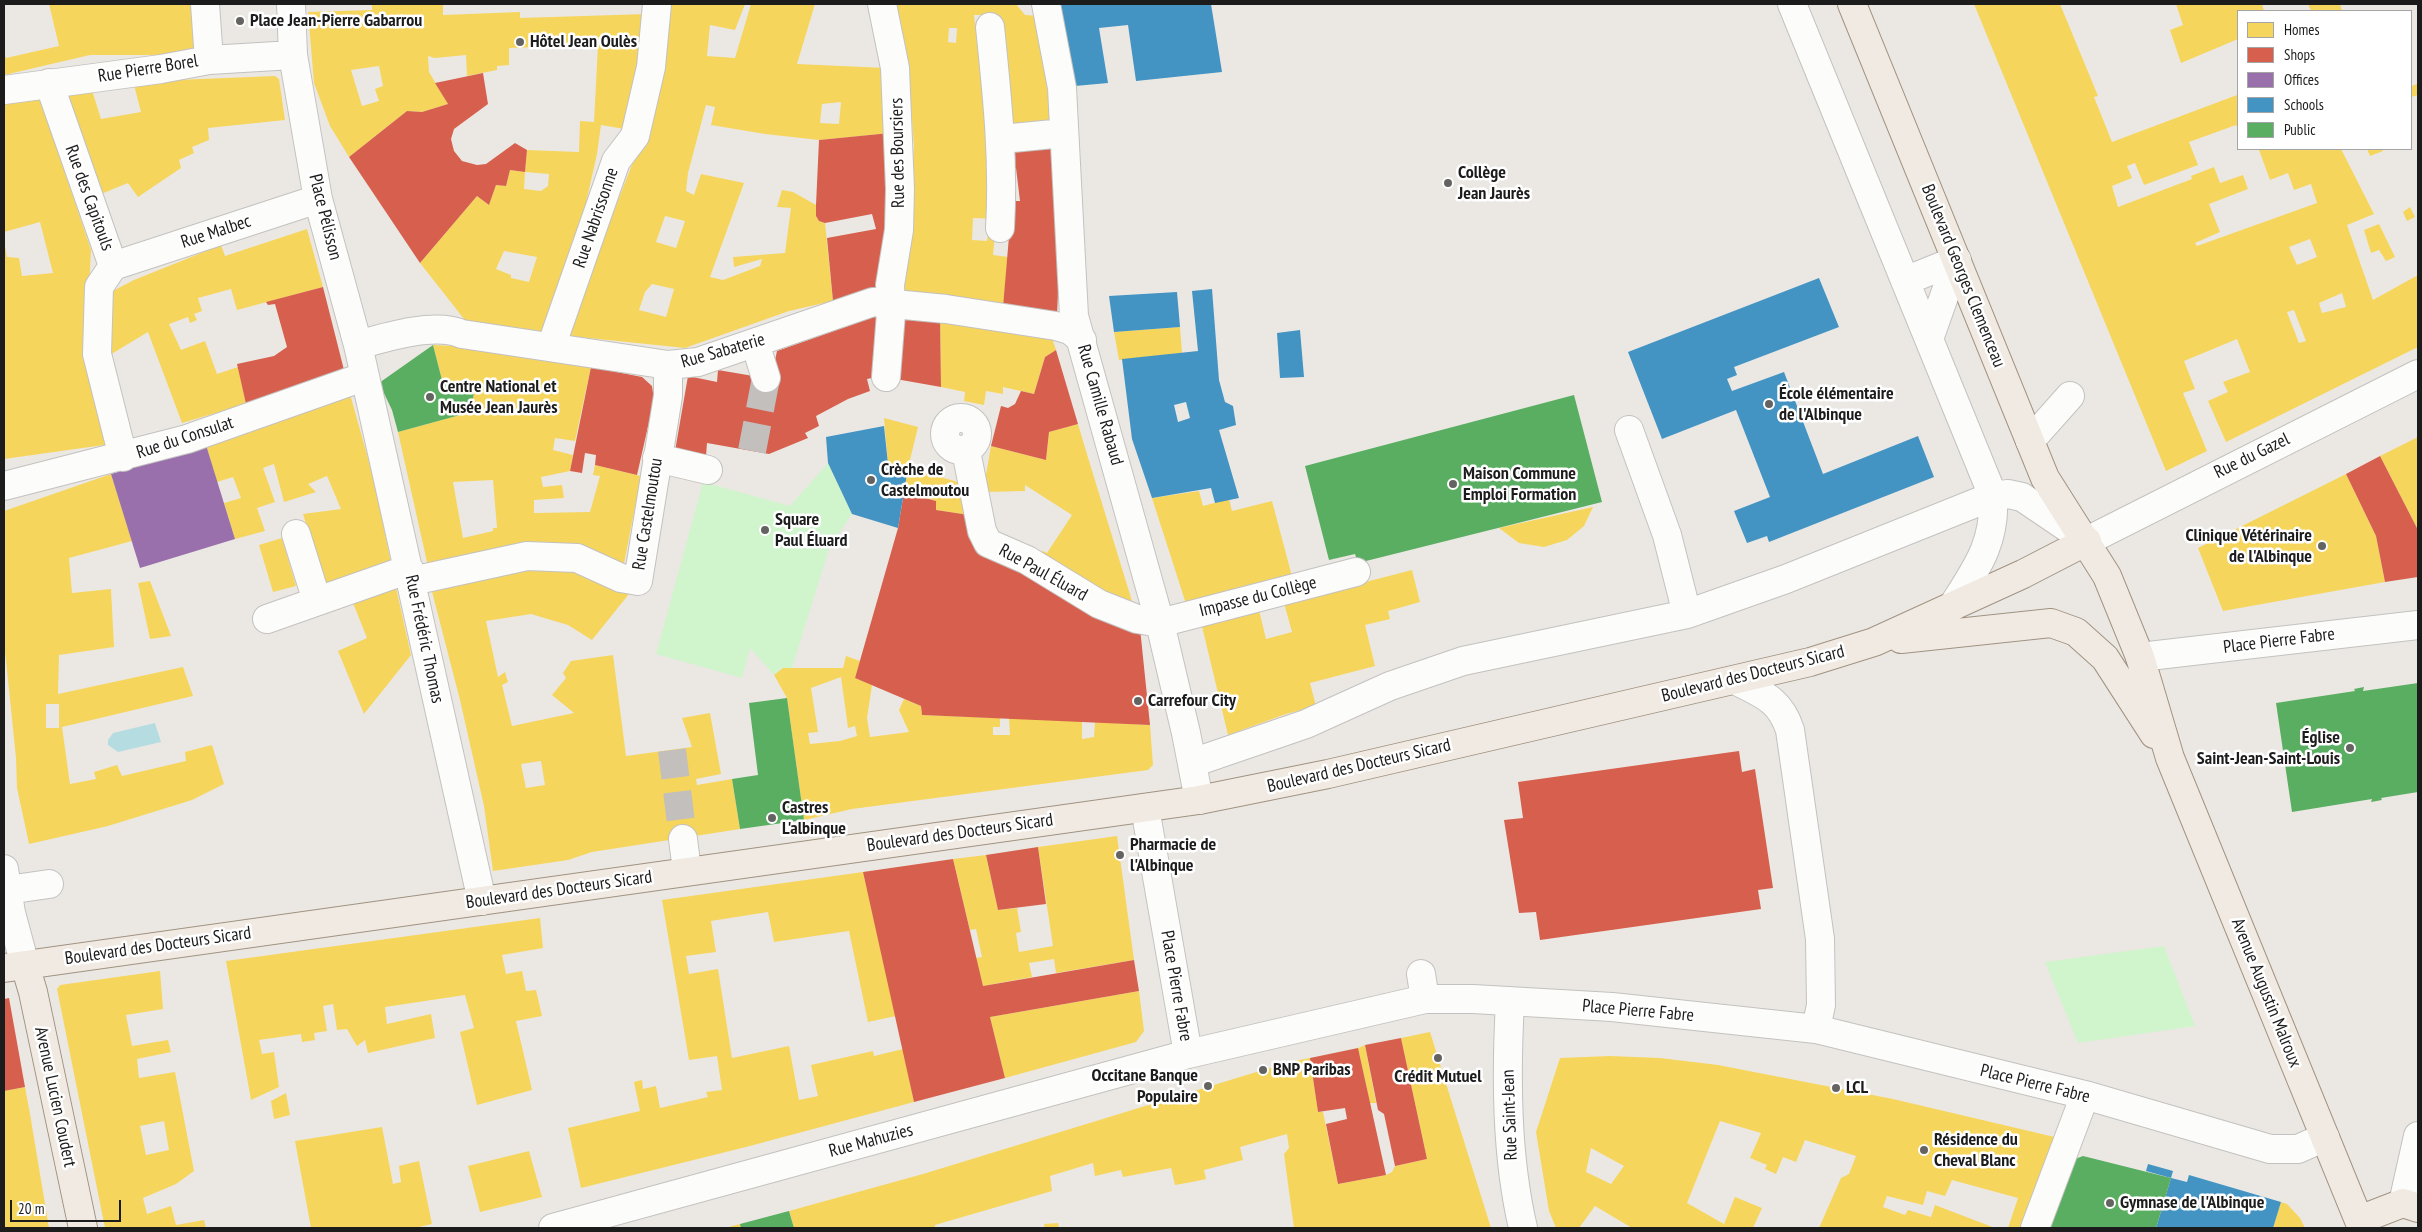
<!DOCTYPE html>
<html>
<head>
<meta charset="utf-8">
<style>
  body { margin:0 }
  #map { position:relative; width:2422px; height:1232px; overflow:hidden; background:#ebe8e4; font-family:"PT Sans Narrow",sans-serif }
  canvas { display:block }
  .frame { position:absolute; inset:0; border:5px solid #1c1c1c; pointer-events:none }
  .legend { position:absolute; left:2237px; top:10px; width:175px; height:140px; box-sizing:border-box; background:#fff; border:1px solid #a4a4a4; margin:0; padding:6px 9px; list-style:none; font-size:15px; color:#1c1c1c }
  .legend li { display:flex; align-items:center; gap:10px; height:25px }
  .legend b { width:25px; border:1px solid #a4a4a4 }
  .scale { position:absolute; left:10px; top:1200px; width:111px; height:22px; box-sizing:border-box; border:2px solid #1c1c1c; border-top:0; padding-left:6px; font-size:15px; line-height:18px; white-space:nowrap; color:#1c1c1c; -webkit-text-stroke:4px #fff; paint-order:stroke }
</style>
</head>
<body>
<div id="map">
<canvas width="2422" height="1232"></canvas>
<div class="frame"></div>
<ul class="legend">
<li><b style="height:14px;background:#f6d55c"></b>Homes</li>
<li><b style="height:14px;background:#d6604d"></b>Shops</li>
<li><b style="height:14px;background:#9970ab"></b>Offices</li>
<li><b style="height:14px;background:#4393c3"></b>Schools</li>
<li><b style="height:14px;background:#5aae61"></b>Public</li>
</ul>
<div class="scale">20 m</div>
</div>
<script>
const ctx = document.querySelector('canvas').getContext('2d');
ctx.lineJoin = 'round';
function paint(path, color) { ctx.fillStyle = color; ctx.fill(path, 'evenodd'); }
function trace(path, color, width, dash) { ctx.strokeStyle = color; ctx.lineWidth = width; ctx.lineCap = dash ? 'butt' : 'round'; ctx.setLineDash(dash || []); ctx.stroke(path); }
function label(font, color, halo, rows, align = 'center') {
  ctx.font = font + ' "PT Sans Narrow",sans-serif'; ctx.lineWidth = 5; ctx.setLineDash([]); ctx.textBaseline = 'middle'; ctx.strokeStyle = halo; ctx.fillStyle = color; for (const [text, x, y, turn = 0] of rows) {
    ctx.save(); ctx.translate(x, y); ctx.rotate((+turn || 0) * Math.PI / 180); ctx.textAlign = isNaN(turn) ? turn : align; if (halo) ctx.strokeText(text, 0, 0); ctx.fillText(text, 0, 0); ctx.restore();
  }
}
paint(new Path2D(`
  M828,463L852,514L830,546L792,668H782L774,675L750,648L742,678L656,654L703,482L790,506Z
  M2164,946L2195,1026L2078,1043L2045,962Z`), '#d0f4cc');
paint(new Path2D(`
  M155,723L161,742L118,752L108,745V740L113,733Z`), '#b4dce1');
paint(new Path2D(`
  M49,4H196L199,45L193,51L162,55H90L4,75V53L6,58L59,46Z
  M372,4H443V15L520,12V18L646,14L630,130L601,125L597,154L575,252L547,338L468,324L420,263L477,196L489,205L496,185L506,186L510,170L525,172L527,150L579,152L580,121L594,122L598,45L509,48V65L497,66V70L467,76L466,55L435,58L428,56L429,72L448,104L422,112L407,111L349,157L330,126L314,83L308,12L372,10ZM379,66L383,86L375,89L379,101L362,106L351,70ZM525,172L549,174L548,186L541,191L524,189ZM504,251L537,257L529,282L511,278V275L496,269Z
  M665,4H745L735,30L710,25L707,56L735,58L751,4H815L797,64L886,68L890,133L819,140L765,134L711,125L715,107L706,105L688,173L686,191L694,195L701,174L744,183L710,277L723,280L760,266L762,259L734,267L733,257L785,253L791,208L777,207L782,190L793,192L816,205V216L819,221L825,223L833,301L789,311L685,348L569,336L596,257L649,121ZM841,102L839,124L820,123L822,104ZM665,216L685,221L676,248L656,242ZM652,284L674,289L666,317L639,310L645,292Z
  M894,4H1016L1025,15L1038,16L1051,120L1013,125L998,15H974L997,219L973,218L972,240L987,241L988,234H995L993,255L1008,257L1003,307L894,297L910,203L914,146L909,81ZM949,28H957L956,43L948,42Z
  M1974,4H2060L2098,96L2094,97L2112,142L2237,95L2238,129L2236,125L2189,142L2198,165L2144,185L2135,163L2127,166L2132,178L2112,186L2118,207L2192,179L2191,176L2214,167L2220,183L2243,175L2248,189L2209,204L2220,232L2195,243L2197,246L2317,203L2311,184L2294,190L2288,173L2270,180L2259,150L2341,149L2374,214L2347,225L2373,300L2418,275V347L2226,442L2208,401L2228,392L2223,382L2250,372L2237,339L2184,361L2195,389L2183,393L2207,451L2166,471ZM2310,239L2317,257L2297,265L2289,247ZM2342,293L2346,307L2322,313L2319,303ZM2294,310L2306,341L2299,343L2287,312Z
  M2176,4H2262L2264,11H2238V39L2181,63L2170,30L2183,25Z
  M2308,4H2340L2342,11H2311Z
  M275,76L279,79L285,120L208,128L209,140L192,147L194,153L179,160L181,168L138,197L128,183L101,194L65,97L69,89L91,87L101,119L141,112L134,85L176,80Z
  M2418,84V95L2411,97V86Z
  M39,96L91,250L86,348L109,440L104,445L4,459V240L7,257L19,258L22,276L53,273L40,222L4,232V103Z
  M2367,149H2382L2383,151L2370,156Z
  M2410,207L2415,217L2407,221L2403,212Z
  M2379,224L2395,257L2386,261L2379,250L2371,253L2364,230Z
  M307,229L323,287L237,310L231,289L198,298L202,311L194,314L197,320L190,323L188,317L169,324L181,350L205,341L217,374L238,367L246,404L182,423L148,332L108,356L107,294L134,280L221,245L225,256Z
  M940,316L1051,335L1056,350L1045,357L1034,394L1003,387V394L986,391L984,405L964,401L965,392L941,387Z
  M1180,327L1182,353L1119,360L1114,332Z
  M433,345L478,347L591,367L575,441L555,438L553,450L573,455L570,471L541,477L543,487L562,485L564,498L534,500V513L590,512L600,476L593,475L595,465L641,476L623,569L429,571L398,432L471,412L475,385L443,384ZM493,480L497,528H493V531L463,538L453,482Z
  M350,394L374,480L392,568L327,590L303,514L341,509L327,476L308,484L316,492L284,502L274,464L263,468L275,502L257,508L265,531L235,539L224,503L241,498L233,477L217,482L206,445Z
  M884,418L918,427L908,468L888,464Z
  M1078,424L1086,451L1135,611L1038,558L1043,551L1047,553L1072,515L1025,485V491L985,492L986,475L991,446L1046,460L1049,432Z
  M2418,437V530L2380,456Z
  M908,468L958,482L969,515L936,510V501L904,492Z
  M111,474L132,541L69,558L72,593L111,589L114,647L59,655L58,694L183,667L193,696L62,727L70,784L96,779L94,772L117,765L122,776L186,761L185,752L212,745L224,784L192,800L108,826L29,844L17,788L16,758L5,651L4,511ZM46,704H59V728H46Z
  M2346,474L2376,536L2385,582L2223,611L2198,548Z
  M1199,491L1203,506L1229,499L1232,511L1272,501L1293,580L1187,607L1152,498Z
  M1593,507L1584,526L1567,540L1544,547L1519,543L1499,528Z
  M282,538L296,586L273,592L259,545Z
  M532,560L605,578L629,594L592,640L568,625L531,614L486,621L498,677L505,672L508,682L502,685L512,726L574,713L552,695L566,678L563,673L571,661L613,655L626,756L692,747L682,718L710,713L721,774L696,779L697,785L732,779L740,829L592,852L568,860L493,871L484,806L460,700L429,580ZM541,761L545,785L526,788L521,764Z
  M1412,570L1420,602L1388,611L1390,619L1365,625L1375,666L1310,683L1316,706L1286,714L1228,735L1201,622L1258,606L1266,639L1292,632L1284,603Z
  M150,581L171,636L150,639L138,583Z
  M395,583L411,655L364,714L338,651L367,638L351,598Z
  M846,656L860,661L855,678L872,685L867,718L870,737L909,732L899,710L904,699L921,706L922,715L1000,718V727H993V735H1010L1009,718L1082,721V739L1094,737L1095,722L1150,725L1153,765L1148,770L852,809L804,820L787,698L774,675L783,668H843ZM841,677L848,728L855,726L857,736L840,741L810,744L808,733L818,732L811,688Z
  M1117,836L1134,960L1056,973L1054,959L1029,963L1032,977L983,986L976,958L982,957L976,929L970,930L953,859L986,855L998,910L1017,908L1021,932L1016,933L1019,952L1053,946L1038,847Z
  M863,872L896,1016L868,1022L849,931L774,942L768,912L711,921L716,952L686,956L689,974L718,969L732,1058L789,1046L799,1100L818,1096L811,1065L873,1051L874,1056L903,1049L914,1102L746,1147L581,1188L568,1128L640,1111L634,1082L642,1080L643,1089L656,1086L660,1108L708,1097L706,1092L722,1090L717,1056L689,1060L662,900Z
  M540,918L543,948L502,955L506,974L522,971L526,991L536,990L542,1016L516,1021L532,1090L477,1105L460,1032L474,1028L465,995L385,1007L387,1024L431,1014L435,1038L368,1053L365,1040L357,1046L347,1029L337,1030L333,1004L323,1006L327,1031L314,1033L315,1040L302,1042L301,1034L259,1040L262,1054L274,1052L279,1087L251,1100L226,961Z
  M160,971L163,1009L126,1015L132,1046L168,1040L171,1052L137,1059L139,1078L175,1072L194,1171L176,1184L143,1198L147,1214L171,1206L176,1225L204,1220L206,1228H105L57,989L60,985ZM164,1121L169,1150L146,1155L140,1126Z
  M1139,991L1144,1031L1136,1042L1005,1078L990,1017Z
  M1430,1032L1491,1228H1294L1284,1154L1289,1148L1287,1134L1240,1147L1243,1160L1204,1170L1206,1179L1192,1182L1175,1185L1171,1168L1123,1177L1121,1170L1095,1176L1093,1163L1050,1176L1052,1191L935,1225V1228H794L789,1211L923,1174L1289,1062L1310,1058L1318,1112H1323L1338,1184L1386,1175L1392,1172L1395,1166L1427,1159L1401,1038Z
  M1365,1045L1376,1103H1370L1358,1048Z
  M1610,1056L1660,1058L1718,1065L1893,1099L2063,1139L2031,1228H2008L2018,1198L1952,1180L1945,1196L1927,1191L1923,1205L1887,1196L1883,1207L1905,1215L1908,1210L1931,1217L1935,1205L1995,1228H1819L1841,1178L1849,1174L1856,1156L1805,1140L1796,1162L1783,1157L1776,1174L1765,1169L1767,1165L1750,1158L1761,1133L1720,1121L1687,1203L1724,1224L1735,1197L1762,1208L1753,1228H1632L1595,1206L1579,1228H1556L1549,1211L1536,1132L1560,1058ZM1591,1148L1624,1166L1611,1184L1586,1172Z
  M25,1087L30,1114L49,1228H4V1091Z
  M286,1093L290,1115L274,1119L271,1101Z
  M382,1127L393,1184L401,1182L399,1166L419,1161L432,1224L415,1228H311L295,1141Z
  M529,1151L542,1197L480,1212L468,1166Z
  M2281,1202L2287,1204L2300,1218L2305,1228H2273Z
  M1058,1223L1059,1228H1045L1044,1224Z
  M740,1224L741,1228H725Z`), '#f6d55c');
paint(new Path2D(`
  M483,73L488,104L454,129L451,139L454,151L462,161L477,165L486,164L515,143L527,150L525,172L510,170L506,186L496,185L489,205L477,196L420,263L349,157L407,111L422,112L448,104L435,83Z
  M890,133L886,284L833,301L827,238L876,229L872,214L825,223L819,221L816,216V205L819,140Z
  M1054,145L1060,242L1057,316L1003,307L1012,201H1020L1016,168L1012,169L1009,149Z
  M323,287L344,370L246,404L237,364L274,356L287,347L275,304L268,305L266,302Z
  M896,311L940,316L941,387L890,378Z
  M885,313L882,376L867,379L870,391L848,399L816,416L819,426L805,433L808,438L769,454L707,443L706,456L675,451L688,376L717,382L718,370L771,379L777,351Z
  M1056,350L1078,424L1049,432L1046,460L991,446L1001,406L1008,408L1015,404L1021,391L1034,394L1045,357Z
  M591,367L642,377L652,386L654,400L637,475L595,465L596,455L585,453L582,473L570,471Z
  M2380,456L2418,530V577L2385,582L2376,536L2346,474Z
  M904,492L936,501V510L969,515L976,534L975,548L1037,575L1140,628L1150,725L922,715L921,706L855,678L898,528Z
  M1739,751L1742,772L1755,769L1773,888L1758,890L1761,909L1540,940L1536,912L1519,913L1504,820L1523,818L1518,782Z
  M1038,847L1046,904L998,910L986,855Z
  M953,859L983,986L1134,960L1139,991L990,1017L1005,1078L914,1102L863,872Z
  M9,998L25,1087L4,1091V999Z
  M1401,1038L1427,1159L1395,1166L1384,1114L1378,1110L1365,1045Z
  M1358,1048L1386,1175L1338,1184L1326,1124L1347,1119L1345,1108L1318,1112L1310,1058Z`), '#d6604d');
paint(new Path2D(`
  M206,445L235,539L140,568L111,474Z`), '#9970ab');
paint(new Path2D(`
  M1059,4H1211L1222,72L1136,81L1128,25L1099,28L1108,83L1075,86Z
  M1819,278L1839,327L1734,367L1737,375L1727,379L1732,391L1784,372L1823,474L1918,436L1934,477L1769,542L1767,536L1747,543L1734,511L1770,497L1736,410L1662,439L1628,352Z
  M1212,289L1219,380L1225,402L1233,406L1236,425L1219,430L1239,498L1215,503L1211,488L1152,498L1132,439L1122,359L1198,351L1192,291ZM1186,402L1190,418L1178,422L1174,405Z
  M1177,292L1180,327L1114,332L1109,296Z
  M1300,330L1304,377L1280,378L1277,333Z
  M884,426L888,464L908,468L898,528L852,514L828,463L826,437Z
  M2148,1164L2173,1171L2171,1178L2146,1171Z
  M2189,1175L2281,1202L2273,1228H2156L2171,1178L2187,1182Z`), '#4393c3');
paint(new Path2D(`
  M433,345L443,384L475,385L471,412L398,432L392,410L379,383Z
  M1574,395L1602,502L1358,563L1355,554L1329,560L1305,466Z
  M2418,683V792L2381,798L2382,800L2371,802L2372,799L2292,812L2276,703L2355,691L2354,689L2364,687L2363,691Z
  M787,698L804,820L740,829L732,779L758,775L749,703Z
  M2083,1156L2171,1178L2156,1228H2049L2070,1161Z
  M789,1211L794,1228H741L740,1224Z`), '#5aae61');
trace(new Path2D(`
  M752,451L766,378
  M672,750L683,839`), '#c2bfbc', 28, [28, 14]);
const minor = new Path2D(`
  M205,4L209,60
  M291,4L293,55L318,199L358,345L482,901
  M882,4L895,68L900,189L899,230L890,285L891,313L886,377
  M1046,4L1062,88L1074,316L1160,623L1186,733L1199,800
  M1792,4L1993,496C1996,543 1976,569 1952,607
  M990,27C997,95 1004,159 1000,228
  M49,83L113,266L99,287L97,354L123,457
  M4,90L161,69L209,60L293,55
  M1002,139L1064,133
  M113,266L318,199
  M1905,281L1957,260
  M1929,339L1957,260
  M755,343L766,378
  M358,345C386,337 435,322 462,334L668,365L698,362L873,302L946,309L1056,326L1070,330L1082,340
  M551,347L616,161L635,136L651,67L657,4
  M945 434a16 16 0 1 1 32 0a16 16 0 1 1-32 0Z
  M1629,430L1667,535L1687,614
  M2030,441L2070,396
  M966,451L982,531L988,543L1027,560L1099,604L1137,619L1160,623L1356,572
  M657,458L708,470
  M4,486L187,439L363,377
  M296,534L317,601
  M412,581L527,556L577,558L621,578L638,581L668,396V365
  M267,619L409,569
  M2140,657L2418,625
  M1735,680C1762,694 1780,699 1790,730L1820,939L1821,1005L1816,1029
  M1192,763L1306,724L1390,686L1463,661L1687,614L1786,579L1993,496L2008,494L2022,497L2087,541L2418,374
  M1145,808L1188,1054
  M683,839L687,871
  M4,869L11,913L25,965
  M7,890L49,884
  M1421,974L1425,999
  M1510,1001C1506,1076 1506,1155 1523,1228
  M2403,1203L2418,1136
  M553,1228L1188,1054L1425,999H1473L1612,1007L1816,1029L2085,1095L2270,1149H2298L2325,1137
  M2035,1228L2085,1095`);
const major = new Path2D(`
  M1852,4L2045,478L2107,576L2140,657L2170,758L2362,1228
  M1901,639L2051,623L2076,632L2105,658L2154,734
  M25,965L33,992L83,1228
  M4,968L1199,800L1328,774L1810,662L1874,642L2023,574L2087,541
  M2359,1220L2403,1203L2418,1208`);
trace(minor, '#c3c2c0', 30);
trace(major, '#a19381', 30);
trace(minor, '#fcfcfb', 28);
trace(major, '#f0eae3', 28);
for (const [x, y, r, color] of [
  [240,21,5,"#646362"],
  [520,42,5,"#646362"],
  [1448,183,5,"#646362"],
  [430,397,5,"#646362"],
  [1769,404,5,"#646362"],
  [871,480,5,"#646362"],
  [1453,484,5,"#646362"],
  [765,530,5,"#646362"],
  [2322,546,5,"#646362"],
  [1138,701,5,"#646362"],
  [2350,748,5,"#646362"],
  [772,818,5,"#646362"],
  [1120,855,5,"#646362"],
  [1438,1058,5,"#646362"],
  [1263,1070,5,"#646362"],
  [1208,1086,5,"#646362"],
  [1836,1088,5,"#646362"],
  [1924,1150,5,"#646362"],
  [2110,1203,5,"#646362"]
]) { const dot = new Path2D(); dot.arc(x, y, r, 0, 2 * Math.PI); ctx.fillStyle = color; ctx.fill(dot); trace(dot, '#fff', 2); }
label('bold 18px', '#1c1c1c', '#fff', [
  ["Place Jean-Pierre Gabarrou",250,21],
  ["Hôtel Jean Oulès",530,42],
  ["Collège",1458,173],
  ["Jean Jaurès",1458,194],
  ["Centre National et",440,387],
  ["Musée Jean Jaurès",440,408],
  ["École élémentaire",1779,394],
  ["de l'Albinque",1779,415],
  ["Crèche de",881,470],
  ["Castelmoutou",881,491],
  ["Maison Commune",1463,474],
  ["Emploi Formation",1463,495],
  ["Square",775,520],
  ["Paul Éluard",775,541],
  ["Clinique Vétérinaire",2312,536,"right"],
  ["de l'Albinque",2312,557,"right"],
  ["Carrefour City",1148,701],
  ["Église",2340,738,"right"],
  ["Saint-Jean-Saint-Louis",2340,759,"right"],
  ["Castres",782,808],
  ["L'albinque",782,829],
  ["Pharmacie de",1130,845],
  ["l'Albinque",1130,866],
  ["BNP Paribas",1273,1070],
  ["Occitane Banque",1198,1076,"right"],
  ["Populaire",1198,1097,"right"],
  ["Crédit Mutuel",1438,1077,"center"],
  ["LCL",1846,1088],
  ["Résidence du",1934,1140],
  ["Cheval Blanc",1934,1161],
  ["Gymnase de l'Albinque",2120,1203]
], 'left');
label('18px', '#1c1c1c', '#fff', [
  ["Rue Pierre Borel",148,69,-9],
  ["Rue des Boursiers",898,153,-91],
  ["Rue des Capitouls",89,198,70],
  ["Place Pélisson",325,217,76],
  ["Rue Nabrissonne",596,218,-71],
  ["Rue Malbec",216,232,-18],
  ["Boulevard Georges Clemenceau",1963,276,68],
  ["Rue Sabaterie",723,351,-16],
  ["Rue Camille Rabaud",1100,405,74],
  ["Rue du Consulat",185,438,-18],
  ["Rue du Gazel",2252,456,-26],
  ["Rue Castelmoutou",648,514,-81],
  ["Rue Paul Éluard",1043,573,29],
  ["Impasse du Collège",1258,597,-14],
  ["Rue Frédéric Thomas",424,639,78],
  ["Place Pierre Fabre",2279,641,-7],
  ["Boulevard des Docteurs Sicard",1753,674,-14],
  ["Boulevard des Docteurs Sicard",1359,766,-13],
  ["Boulevard des Docteurs Sicard",960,833,-8],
  ["Boulevard des Docteurs Sicard",559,890,-8],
  ["Boulevard des Docteurs Sicard",158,946,-8],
  ["Place Pierre Fabre",1176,986,80],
  ["Avenue Augustin Malroux",2266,993,68],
  ["Place Pierre Fabre",1638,1011,5],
  ["Place Pierre Fabre",2035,1084,14],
  ["Avenue Lucien Coudert",55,1097,78],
  ["Rue Saint-Jean",1510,1115,-92],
  ["Rue Mahuzies",871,1141,-15]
]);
</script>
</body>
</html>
